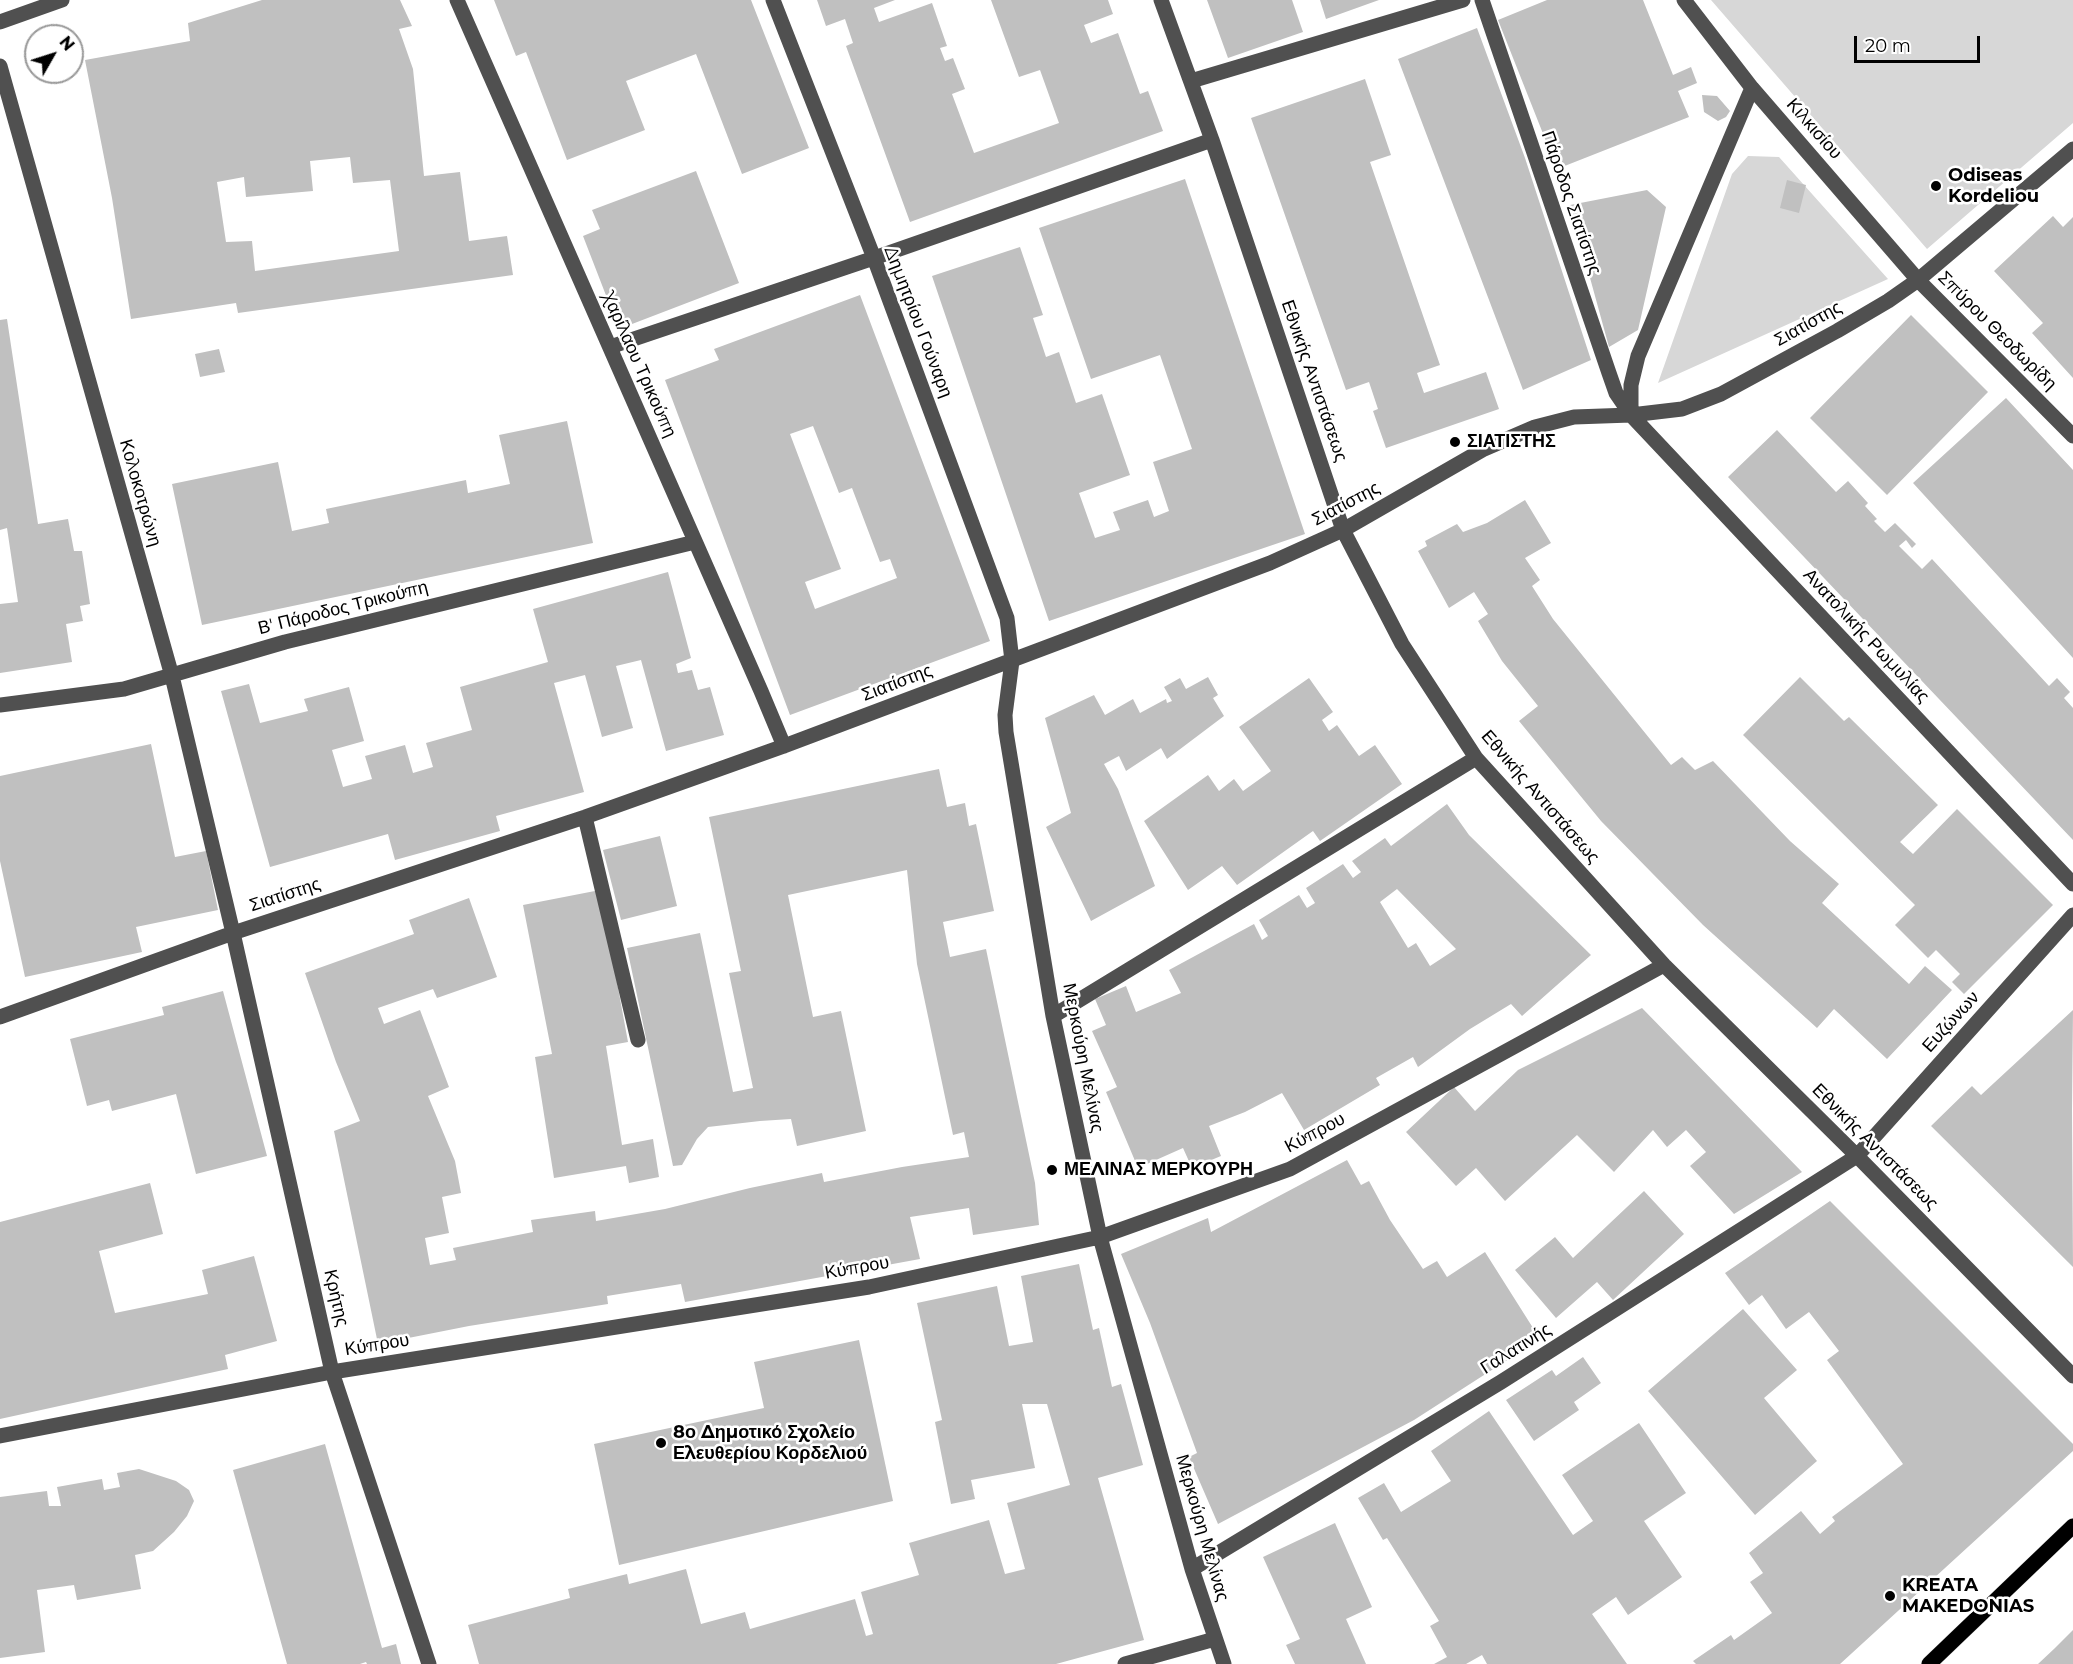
<!DOCTYPE html>
<html>
<head>
<meta charset="utf-8">
<style>
  body { margin:0 }
  #map { position:relative; width:2073px; height:1664px; overflow:hidden; background:#fff; font-family:Montserrat,sans-serif }
  canvas { display:block }
  .north { position:absolute; left:24px; top:24px; width:60px; height:60px; box-sizing:border-box; background:#fff; border:2px solid #999; border-radius:50%; rotate:51deg; font-size:16px; font-weight:700; line-height:24px; text-align:center; color:#000 }
  .north::after { content:''; display:block; margin:auto; width:21px; height:27px; background:#000; clip-path:polygon(50% 0,100% 100%,50% 72%,0 100%) }
  .scale { position:absolute; left:1854px; top:36px; width:126px; height:27px; box-sizing:border-box; border:3px solid #000; border-top:0; padding-left:8px; font-size:18px; line-height:21px; white-space:nowrap; color:#000; -webkit-text-stroke:4px #fff; paint-order:stroke }
</style>
</head>
<body>
<div id="map">
<canvas width="2073" height="1664"></canvas>
<div class="north">N</div>
<div class="scale">20 m</div>
</div>
<script>
const ctx = document.querySelector('canvas').getContext('2d');
ctx.lineJoin = 'round';
function paint(path, color) { ctx.fillStyle = color; ctx.fill(path, 'evenodd'); }
function trace(path, color, width, dash) { ctx.strokeStyle = color; ctx.lineWidth = width; ctx.lineCap = dash ? 'butt' : 'round'; ctx.setLineDash(dash || []); ctx.stroke(path); }
function label(font, color, halo, rows, align = 'center') {
  ctx.font = font + ' Montserrat,sans-serif'; ctx.lineWidth = 5; ctx.setLineDash([]); ctx.textBaseline = 'middle'; ctx.strokeStyle = halo; ctx.fillStyle = color; for (const [text, x, y, turn = 0] of rows) {
    ctx.save(); ctx.translate(x, y); ctx.rotate((+turn || 0) * Math.PI / 180); ctx.textAlign = isNaN(turn) ? turn : align; if (halo) ctx.strokeText(text, 0, 0); ctx.fillText(text, 0, 0); ctx.restore();
  }
}
paint(new Path2D(`
  M1711,0H2073V123L1927,249Z
  M1748,156L1779,157L1888,279L1658,383L1732,174Z`), '#d7d7d7');
paint(new Path2D(`
  M262,0H400L412,26L399,29L413,69L424,176L460,172L469,241L507,236L513,275L238,313L236,303L131,319L112,198L85,60L190,41L188,23ZM350,157L353,183L390,180L399,251L255,271L252,241L226,242L217,182L244,177L246,197L313,191L310,161Z
  M494,0H751L809,148L742,174L696,54L626,81L645,130L567,160L526,52L516,56Z
  M817,0H895L874,8L879,22L932,3L947,46L940,48L945,61L953,58L965,89L952,94L974,153L1059,123L1040,70L1019,77L991,0H1108L1113,14L1084,25L1091,43L1118,33L1140,94L1148,91L1163,131L910,222L846,46L853,43L845,19L826,26Z
  M1207,0H1292L1303,32L1228,58Z
  M1320,0H1379L1326,19Z
  M1547,0H1643L1673,75L1691,67L1697,83L1678,91L1689,117L1557,169L1498,20Z
  M1477,28L1525,158L1591,360L1523,390L1398,59Z
  M1365,79L1391,155L1370,162L1440,365L1417,373L1424,393L1486,372L1499,409L1386,448L1373,411L1378,409L1369,382L1346,390L1251,118Z
  M1702,95L1717,96L1730,111L1726,117L1718,121L1704,112Z
  M696,171L739,283L619,329L583,236L600,229L592,210Z
  M1185,179L1305,534L1049,621L932,276L1020,247L1043,315L1033,318L1046,357L1059,352L1076,403L1102,394L1130,475L1079,493L1095,538L1120,530L1113,512L1148,500L1154,517L1169,511L1153,462L1192,449L1160,355L1091,379L1039,228Z
  M1787,180L1806,185L1799,213L1780,208Z
  M1647,190L1666,207L1638,330L1609,347L1570,205Z
  M2053,216L2063,227L2073,217V378L2032,333L2043,323L1994,271Z
  M860,295L990,641L790,715L665,380L719,360L714,349ZM813,426L839,493L852,488L880,562L890,559L897,578L815,609L805,582L841,569L790,434Z
  M1911,315L1988,392L1887,495L1810,418Z
  M7,319L38,524L68,519L74,551H82L90,604L80,606L83,621L66,624L72,662L0,673V604L18,602L7,528L0,530V320Z
  M219,349L225,372L200,377L195,354Z
  M2006,398L2073,470V658L1913,483Z
  M567,421L593,543L202,625L172,484L278,462L292,531L329,523L326,509L466,480L468,493L510,484L499,435Z
  M1777,430L1836,492L1848,481L1868,503L1865,506L1877,519L1874,521L1885,532L1895,523L1916,544L1912,548L1906,540L1899,546L1922,569L1932,559L2049,686L2057,678L2070,692L2064,698L2073,708V840L1728,477Z
  M1525,500L1551,543L1525,558L1540,580L1532,586L1553,619L1671,765L1682,757L1695,770L1713,761L1790,841L1839,884L1822,903L1909,984L1925,966L1952,990L1887,1059L1834,1009L1817,1028L1703,925L1601,821L1519,721L1538,706L1502,661L1478,621L1488,614L1474,592L1449,608L1418,551L1427,546L1425,541L1457,524L1463,532L1487,523Z
  M668,572L691,658L676,664L678,673L692,670L698,690L710,687L724,735L666,751L641,660L616,666L633,728L602,737L585,675L554,683L584,792L496,816L500,831L395,860L388,834L270,867L221,691L249,684L260,723L308,711L304,699L349,687L364,741L332,750L343,787L372,779L365,756L405,745L413,773L433,767L426,743L472,730L460,687L548,662L533,609Z
  M1208,677L1218,695L1213,698L1224,716L1167,759L1161,748L1126,771L1119,756L1104,764L1118,789L1155,886L1091,921L1046,827L1071,813L1045,718L1094,695L1105,715L1133,699L1140,713L1166,699L1167,703L1172,701L1164,687L1180,678L1186,689Z
  M1800,677L1844,721L1849,717L1938,805L1900,842L1913,854L1957,809L2053,905L1964,994L1952,982L1960,974L1936,950L1928,958L1895,925L1915,905L1743,735Z
  M1309,678L1333,712L1322,720L1329,731L1337,725L1359,756L1375,745L1402,784L1320,841L1313,831L1237,885L1222,866L1188,890L1144,821L1208,775L1219,791L1234,779L1243,791L1271,771L1239,727Z
  M151,744L175,857L206,851L218,910L136,927L142,952L25,977L0,861V776Z
  M939,769L947,807L965,803L969,826L976,824L994,911L943,922L950,957L986,949L1035,1183L1039,1225L973,1235L969,1208L910,1217L920,1259L685,1302L681,1284L607,1296L608,1304L469,1326L378,1344L334,1131L360,1121L336,1062L305,973L414,934L409,920L469,898L497,977L437,998L433,989L378,1008L384,1024L420,1010L449,1087L428,1096L455,1161L461,1193L442,1197L449,1233L425,1238L430,1265L456,1260L453,1248L533,1232L531,1220L595,1211L596,1221L665,1209L750,1188L822,1173L824,1182L902,1167L969,1157L964,1132L953,1135L917,964L907,870L788,895L813,1017L841,1011L866,1131L797,1146L791,1119L760,1121L708,1127L697,1139L682,1165L673,1166L627,948L700,933L733,1092L753,1088L729,973L741,971L709,817Z
  M1447,804L1469,835L1591,955L1522,1016L1511,1004L1470,1029L1418,1067L1413,1057L1376,1078L1380,1085L1304,1130L1282,1093L1245,1112L1209,1126L1221,1156L1192,1168L1183,1148L1138,1168L1106,1092L1117,1087L1092,1031L1106,1025L1095,999L1126,986L1136,1012L1181,993L1169,970L1254,924L1262,940L1268,936L1259,920L1299,895L1307,908L1315,903L1306,888L1343,864L1353,878L1361,872L1352,861L1385,838L1391,846ZM1397,889L1456,949L1430,966L1416,943L1408,948L1380,902Z
  M660,836L677,906L621,920L603,850Z
  M600,890L628,1042L606,1046L622,1145L653,1139L659,1177L629,1183L626,1166L554,1178L535,1057L552,1054L523,905Z
  M223,991L267,1156L196,1174L176,1094L112,1111L109,1100L87,1106L70,1039L164,1015L162,1007Z
  M1642,1008L1802,1172L1734,1214L1690,1166L1706,1152L1686,1130L1667,1147L1653,1130L1614,1172L1577,1135L1505,1201L1476,1168L1456,1186L1406,1132L1454,1087L1475,1111L1518,1070Z
  M2073,1010L2072,1110L2073,1267L1931,1126L1972,1086L1981,1095Z
  M1347,1160L1361,1185L1369,1181L1390,1220L1423,1269L1437,1261L1447,1277L1485,1252L1540,1339L1414,1420L1218,1524L1189,1457L1197,1453L1150,1323L1121,1254L1208,1218L1211,1232Z
  M150,1183L163,1234L99,1251L115,1313L208,1294L202,1270L254,1256L277,1341L225,1355L228,1369L0,1419V1222Z
  M1644,1191L1684,1234L1613,1300L1597,1282L1556,1318L1515,1270L1555,1237L1573,1258Z
  M1830,1201L2073,1444V1451L1840,1664H1696L1693,1661L1731,1635L1734,1640L1772,1613L1750,1582L1763,1573L1749,1553L1801,1511L1820,1534L1835,1521L1832,1517L1903,1464L1827,1360L1839,1351L1809,1312L1786,1329L1762,1295L1749,1305L1725,1273Z
  M1079,1264L1093,1330L1099,1328L1112,1387L1121,1384L1143,1465L1098,1478L1144,1640L1056,1664H479L468,1625L570,1598L568,1589L627,1574L629,1584L686,1569L701,1624L745,1612L750,1629L855,1599L866,1636L873,1634L861,1592L919,1575L909,1543L989,1520L1005,1574L1025,1569L1007,1503L1070,1485L1047,1404H1022L1035,1468L971,1480L975,1499L951,1504L935,1422L942,1420L917,1303L997,1286L1009,1346L1033,1342L1021,1276Z
  M1743,1309L1797,1370L1764,1398L1817,1461L1755,1515L1648,1391Z
  M859,1340L893,1501L619,1565L594,1444L764,1408L754,1362Z
  M1583,1357L1601,1383L1574,1402L1579,1410L1534,1441L1506,1400L1552,1370L1556,1376Z
  M1489,1411L1573,1535L1593,1521L1562,1475L1639,1423L1686,1493L1644,1521L1682,1577L1628,1615L1616,1597L1592,1614L1627,1664H1487L1482,1655L1466,1664H1434L1447,1657L1430,1626L1439,1621L1387,1538L1383,1540L1358,1498L1384,1483L1401,1512L1451,1481L1431,1451Z
  M325,1444L382,1648L396,1644L401,1664H367L366,1662L360,1664H287L233,1470Z
  M139,1469L176,1481L189,1490L194,1501L187,1516L174,1532L153,1551L135,1555L141,1589L77,1600L74,1585L37,1590L45,1652L0,1658V1497L47,1491L49,1506H61L57,1487L102,1479L104,1490L120,1487L117,1473Z
  M1335,1523L1372,1607L1346,1619L1366,1664H1295L1286,1645L1300,1639L1263,1557Z
  M2073,1630V1664H2038L2055,1648Z`), '#c0c0c0');
const major = new Path2D(`
  M1929,1664L2073,1526`);
trace(major, '#dbdbdb', 16);
trace(new Path2D(`
  M457,0L761,691L784,746
  M773,0L874,258L1007,618L1012,661L1005,715L1006,732L1053,1016L1100,1237L1192,1569L1224,1664
  M1161,0L1212,140L1343,530L1402,644L1476,758L1664,965L1857,1156L2073,1376
  M1482,0L1609,373L1616,393L1631,415L2073,884
  M1684,0L1752,88L1918,280L2073,436
  M0,22L62,0
  M0,66L172,676L233,933L332,1372L429,1664
  M1191,81L1463,0
  M610,347L874,258L1212,140
  M1631,415V385L1638,356L1752,88
  M0,705L124,689L285,642L695,542
  M585,817L638,1040
  M1053,1016L1476,758
  M0,1017L233,933L585,817L784,746L1270,563L1343,530L1484,449L1535,427L1574,417L1631,415L1682,409L1721,394L1837,331L1888,301L1918,280L2073,149
  M0,1436L332,1372L869,1287L1100,1237L1290,1169L1664,965
  M1192,1569L1501,1382L1857,1156L2073,915
  M1125,1664L1215,1639`), '#505050', 15);
trace(major, '#000', 15);
for (const [x, y, r, color] of [
  [1936,186,6,"#000"],
  [1455,442,6,"#000"],
  [1052,1170,6,"#000"],
  [661,1443,6,"#000"],
  [1890,1596,6,"#000"]
]) { const dot = new Path2D(); dot.arc(x, y, r, 0, 2 * Math.PI); ctx.fillStyle = color; ctx.fill(dot); trace(dot, '#fff', 2); }
label('18px', '#000', '#fff', [
  ["Κιλκισίου",1814,129,49],
  ["Πάροδος Σιατίστης",1571,203,71],
  ["Δημητρίου Γούναρη",918,322,69],
  ["Σιατίστης",1808,324,-29],
  ["Σπύρου Θεοδωρίδη",1997,331,45],
  ["Χαρίλαου Τρικούπη",639,365,66],
  ["Εθνικής Αντιστάσεως",1314,381,71],
  ["Κολοκοτρώνη",140,493,74],
  ["Σιατίστης",1346,504,-28],
  ["Β' Πάροδος Τρικούπη",343,608,-14],
  ["Ανατολικής Ρωμυλίας",1866,636,47],
  ["Σιατίστης",897,683,-21],
  ["Εθνικής Αντιστάσεως",1540,797,49],
  ["Σιατίστης",285,895,-18],
  ["Ευζώνων",1951,1022,-48],
  ["Μερκούρη Μελίνας",1083,1058,79],
  ["Κύπρου",1315,1133,-28],
  ["Εθνικής Αντιστάσεως",1875,1147,45],
  ["Κύπρου",857,1268,-10],
  ["Κρήτης",336,1298,77],
  ["Κύπρου",377,1345,-9],
  ["Γαλατινής",1516,1349,-32],
  ["Μερκούρη Μελίνας",1202,1528,74]
]);
label('bold 18px', '#000', '#fff', [
  ["Odiseas",1948,176],
  ["Kordeliou",1948,197],
  ["ΣΙΑΤΙΣΤΗΣ",1467,442],
  ["ΜΕΛΙΝΑΣ ΜΕΡΚΟΥΡΗ",1064,1170],
  ["8ο Δημοτικό Σχολείο",673,1433],
  ["Ελευθερίου Κορδελιού",673,1454],
  ["KREATA",1902,1586],
  ["MAKEDONIAS",1902,1607]
], 'left');
</script>
</body>
</html>
